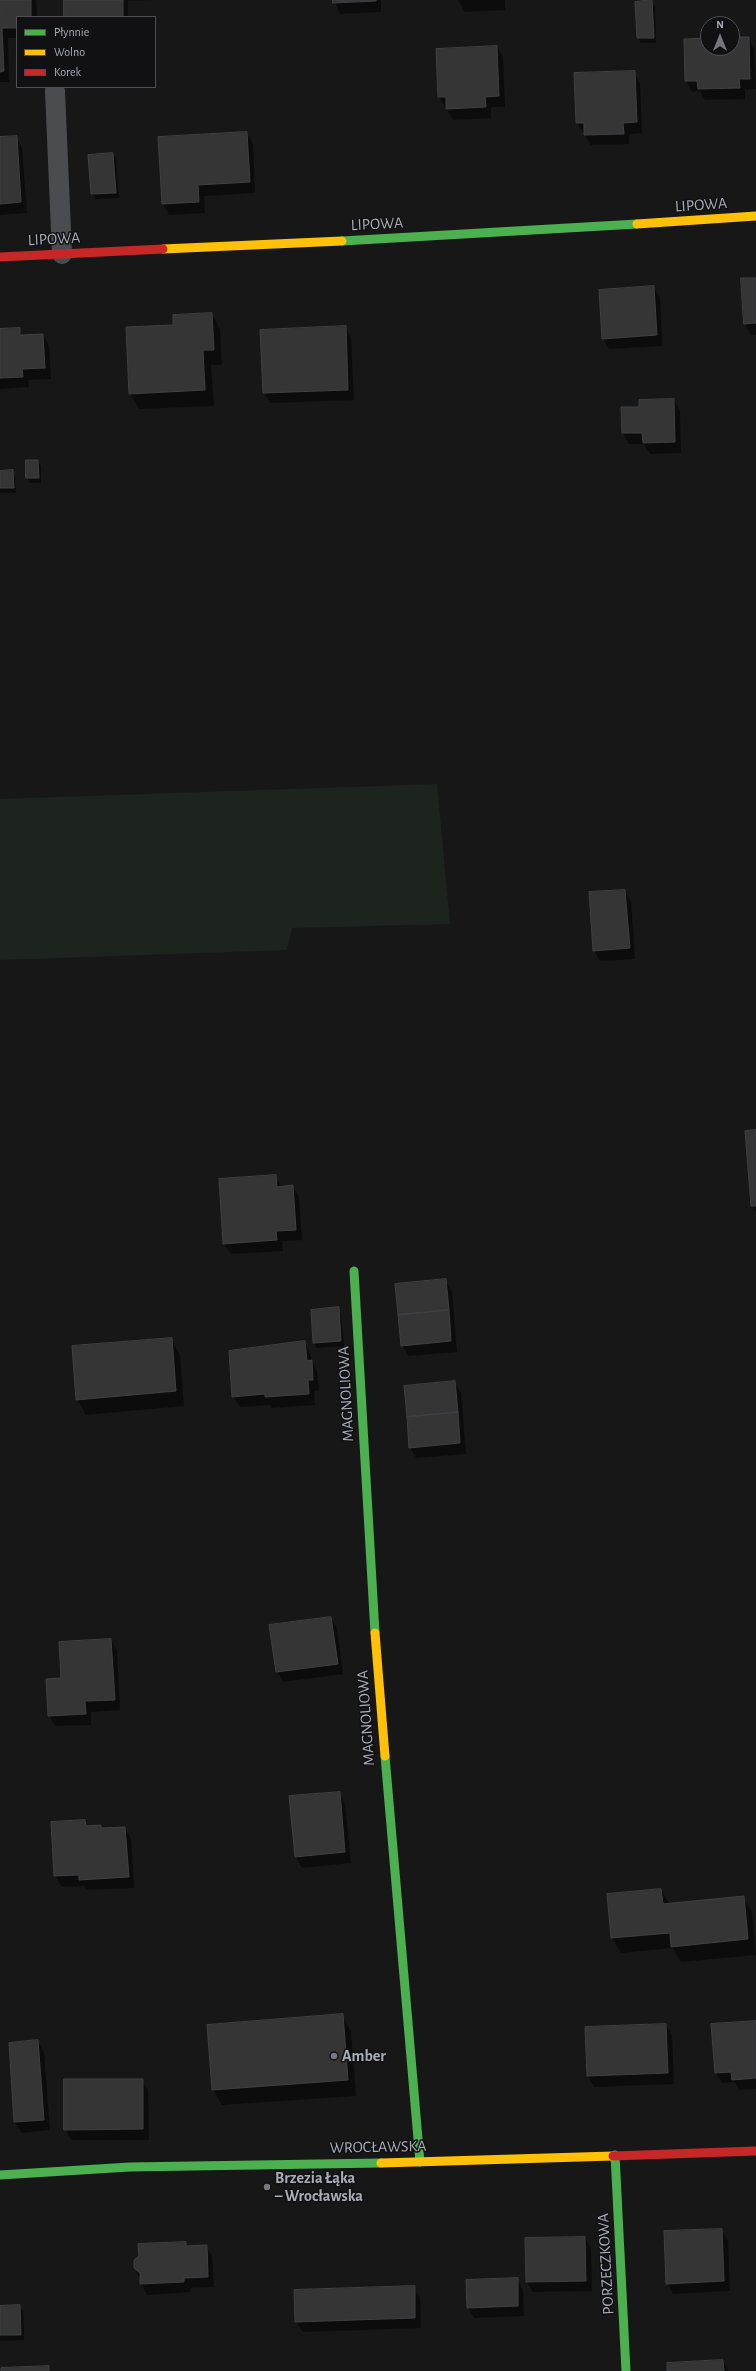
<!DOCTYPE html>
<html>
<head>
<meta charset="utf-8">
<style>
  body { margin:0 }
  #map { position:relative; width:756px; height:2371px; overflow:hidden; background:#171717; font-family:"Alegreya Sans",sans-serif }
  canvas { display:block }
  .legend { position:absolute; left:16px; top:16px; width:140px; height:72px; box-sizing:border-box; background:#111113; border:1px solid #4d4f55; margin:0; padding:5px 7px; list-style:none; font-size:12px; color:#a8adb8 }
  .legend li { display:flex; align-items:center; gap:8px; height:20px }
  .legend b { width:20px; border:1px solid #4d4f55 }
  .north { position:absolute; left:700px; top:16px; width:40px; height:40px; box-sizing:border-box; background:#111113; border:1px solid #4d4f55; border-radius:50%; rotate:0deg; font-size:11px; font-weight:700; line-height:16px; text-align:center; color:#a8adb8 }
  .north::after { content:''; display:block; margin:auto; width:14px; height:18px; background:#757880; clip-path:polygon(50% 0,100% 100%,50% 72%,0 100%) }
</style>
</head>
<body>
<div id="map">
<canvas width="756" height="2371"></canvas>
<ul class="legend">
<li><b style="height:5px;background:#4caf50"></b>Płynnie</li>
<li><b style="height:5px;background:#ffc107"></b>Wolno</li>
<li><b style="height:5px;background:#c62828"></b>Korek</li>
</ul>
<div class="north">N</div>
</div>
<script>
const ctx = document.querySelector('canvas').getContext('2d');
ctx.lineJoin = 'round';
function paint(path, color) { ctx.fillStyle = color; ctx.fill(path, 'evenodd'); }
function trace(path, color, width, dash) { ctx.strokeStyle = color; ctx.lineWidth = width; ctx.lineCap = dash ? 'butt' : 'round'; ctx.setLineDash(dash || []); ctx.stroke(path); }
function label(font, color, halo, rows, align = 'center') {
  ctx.font = font + ' "Alegreya Sans",sans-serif'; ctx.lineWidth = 3; ctx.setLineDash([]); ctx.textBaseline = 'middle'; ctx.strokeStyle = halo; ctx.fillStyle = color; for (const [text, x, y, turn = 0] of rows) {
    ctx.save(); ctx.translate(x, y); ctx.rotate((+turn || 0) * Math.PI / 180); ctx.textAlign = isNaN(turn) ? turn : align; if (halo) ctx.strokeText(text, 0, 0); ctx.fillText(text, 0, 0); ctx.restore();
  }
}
paint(new Path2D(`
  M437,784L450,924L292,928L287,950L0,960V799Z`), '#1d241e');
paint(new Path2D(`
  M0,0H36L37,17H17V38H8L9,82H0Z
  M65,0H152L128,1V17H65Z
  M334,0H381V12L340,14Z
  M505,0V10L465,12L458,0Z
  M651,1L655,7L656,43H641L638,38Z
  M732,38H748L754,49L756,89L745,90V99L705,100L700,91L692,92L686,81L708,39V48H732Z
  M497,47L503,57L505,107H491V118L453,120L439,97Z
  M634,72L640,83L642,133L629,134V144L591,145L577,123L575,74Z
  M247,133L253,144L255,193L204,196L205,213L169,215L163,204Z
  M16,137L22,148L27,213L0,215V138Z
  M113,154L116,159L119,198L96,199L92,194L89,156Z
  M742,279H756V335H751L745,324Z
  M654,287L660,298L662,346L609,349L603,338Z
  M212,314L220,329L222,365H211L214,406L139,409L130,393L174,326Z
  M345,327L351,338L354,400L270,403L264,392Z
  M19,329L23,336L43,335L49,346L51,379L28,380L29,387L0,389V330Z
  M674,400L680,411L681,453L650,454L644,444H629L623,433L640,408Z
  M27,461H38L41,466V483H30L27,478Z
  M12,471L15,477L16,493H0V472Z
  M624,891L631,901L635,959L600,961L594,950Z
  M756,1131V1212L752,1206Z
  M275,1176L282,1188L293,1187L299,1197L302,1240L282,1241L283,1251L231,1254L224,1244Z
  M445,1280L452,1291L457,1352L408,1356L402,1345Z
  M338,1308L341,1314L344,1346L317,1348L314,1343Z
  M171,1339L180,1355L184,1406L86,1415L77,1399Z
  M305,1342L317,1372L319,1390L314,1391L315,1405L272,1408L270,1405L240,1407L233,1396Z
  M454,1382L461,1393L466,1454L416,1458L410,1447Z
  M331,1618L337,1629L343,1674L283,1682L277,1671Z
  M111,1640L117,1651L120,1710L91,1712V1725L55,1726L49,1715L62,1679Z
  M339,1793L345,1804L351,1863L302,1868L296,1857Z
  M85,1821L88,1827L100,1826L102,1829L125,1828L131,1839L134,1888L86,1890L84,1886L62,1887L55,1876L52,1823Z
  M661,1890L669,1904L743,1897L752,1912L756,1955L681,1962L673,1948L621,1953L612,1938L608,1895Z
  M342,2016L351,2031L356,2096L222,2105L213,2090Z
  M756,2022V2089L739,2090L735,2082L722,2083L716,2073Z
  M666,2025L672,2035L674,2084L594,2087L588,2076L586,2028Z
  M38,2041L44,2052L50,2130L22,2133L15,2122Z
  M142,2080L148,2090L149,2140H71L65,2129Z
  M721,2230L728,2240L730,2291L673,2294L667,2283Z
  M585,2238L591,2248L592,2291L533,2292L527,2282Z
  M185,2243L187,2247L206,2246L212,2256L214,2287L190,2288V2292L147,2295L135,2268Z
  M517,2279L523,2290L524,2316L474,2318L468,2307Z
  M414,2287L420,2298L421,2328L303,2332L296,2322Z
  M20,2306L23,2312L24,2340L0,2341V2307Z
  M723,2361L728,2371H668Z`), '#0007');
const building = new Path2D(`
  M0,0H31V17H17V28H2L4,71L0,72Z
  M64,0H123V17H64Z
  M333,0H376V1L333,3Z
  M652,0L654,38H637L635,2Z
  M732,37H749L750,79H739L740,88L698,89L697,81H685L684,39L708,38V48H732Z
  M497,46L499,96L485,97L486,107L446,109V97H438L436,49Z
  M635,71L637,122L623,123L624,134L584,135V123H576L574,73Z
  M247,132L250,182L198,185L199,202L162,204L158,137Z
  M17,136L21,202L0,204V137Z
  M113,153L116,193L91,194L88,155Z
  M741,278H756V323L744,324Z
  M654,286L657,335L602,339L599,290Z
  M212,313L214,350H203L205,390L129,394L126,327L173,325V315Z
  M346,326L348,390L263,393L260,330Z
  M20,328V335L43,334L45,368L22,369L23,377L0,378V329Z
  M674,399L675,442L643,443L642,433H622L621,407H639V400Z
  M26,460H38L39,478H26Z
  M13,470L14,488H0V471Z
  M625,890L630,948L593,951L589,892Z
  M756,1130V1206H751L745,1131Z
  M276,1175L277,1187L293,1185L296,1230L276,1231L277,1240L223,1244L219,1179Z
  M446,1279L449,1310L398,1315L395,1284Z
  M339,1307L341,1341L313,1343L311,1310Z
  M449,1310L451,1341L401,1346L398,1315Z
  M172,1338L176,1391L76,1400L72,1346Z
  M305,1341L307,1361L312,1360L313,1380H308L309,1394L265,1397V1394L232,1397L229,1351Z
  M455,1381L458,1412L407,1417L404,1386Z
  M458,1412L460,1443L409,1448L407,1417Z
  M331,1617L338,1664L276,1672L269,1625Z
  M111,1639L115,1700L85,1701L86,1714L48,1716L46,1679L61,1678L59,1642Z
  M340,1792L345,1852L295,1857L289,1796Z
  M85,1820L86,1826L101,1825V1828L125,1827L129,1877L79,1880V1875L54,1876L51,1822Z
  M661,1889L663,1904L744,1896L748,1939L671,1947L670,1933L611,1938L607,1894Z
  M343,2014L348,2080L212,2090L207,2025Z
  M756,2021V2078L732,2080L731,2072L715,2073L711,2024Z
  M666,2024L668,2073L587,2076L585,2027Z
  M38,2040L44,2120L14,2122L9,2043Z
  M64,2079H143V2129L64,2130Z
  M722,2229L724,2281L666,2284L664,2231Z
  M585,2237L586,2281L526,2282L525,2238Z
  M186,2242V2246L207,2245L208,2277L184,2278V2282L140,2284V2273L134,2268V2260L139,2256L138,2244Z
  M518,2278V2306L467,2308L466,2280Z
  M415,2286V2318L295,2322L294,2290Z
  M20,2305L21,2335H0V2306Z
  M723,2360L724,2371H667V2363Z
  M49,2366V2371H1V2368Z`);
paint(building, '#353536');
trace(building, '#3f4043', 1);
trace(new Path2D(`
  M55,91L62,254`), '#4b4c50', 20);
trace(new Path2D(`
  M342,241L637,224
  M354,1271L375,1633
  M385,1756L420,2162
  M615,2155L626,2371
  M0,2175L130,2167L381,2163`), '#4caf50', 9);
trace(new Path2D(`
  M637,224L756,216
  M163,249L342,241
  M375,1633L385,1756
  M381,2163L613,2156`), '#ffc107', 9);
trace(new Path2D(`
  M0,257L163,249
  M613,2156L756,2151`), '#c62828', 9);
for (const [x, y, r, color] of [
  [334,2056,4,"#757880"],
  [267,2187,4,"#757880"]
]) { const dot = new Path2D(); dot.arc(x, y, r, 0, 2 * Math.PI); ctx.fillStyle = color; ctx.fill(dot); trace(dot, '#111113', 1.5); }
label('16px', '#a8adb8', '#111113', [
  ["LIPOWA",701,205,-4],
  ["LIPOWA",377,224,-3],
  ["LIPOWA",54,239,-3],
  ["MAGNOLIOWA",346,1394,-93],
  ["MAGNOLIOWA",366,1718,-94],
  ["WROCŁAWSKA",378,2147,-1],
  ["PORZECZKOWA",606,2264,-93]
]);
label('bold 16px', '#a8adb8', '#111113', [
  ["Amber",342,2056],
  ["Brzezia Łąka",275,2178],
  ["– Wrocławska",275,2196]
], 'left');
</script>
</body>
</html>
